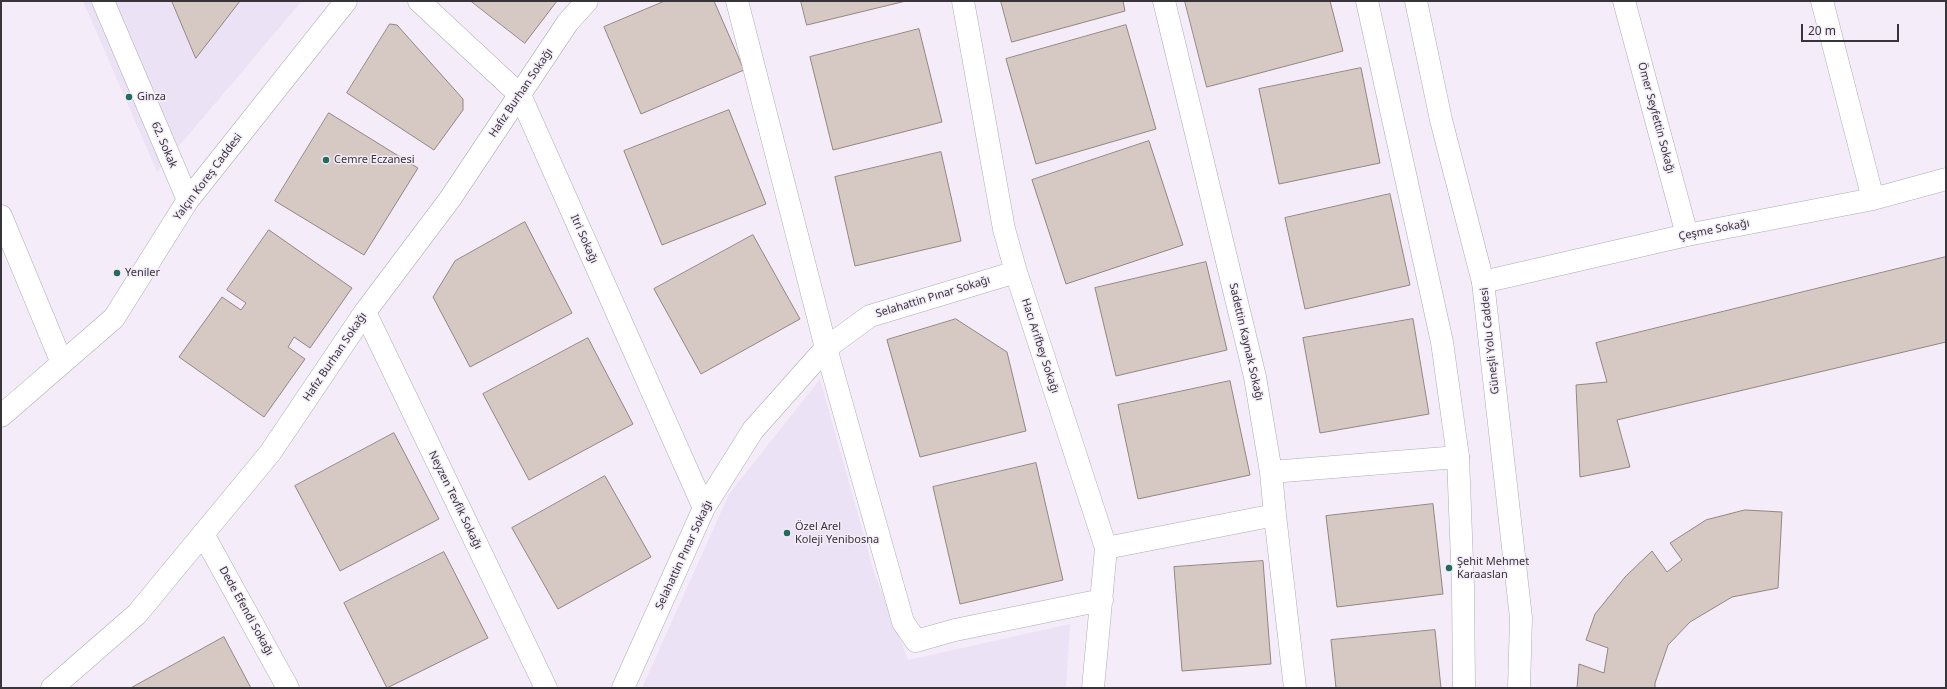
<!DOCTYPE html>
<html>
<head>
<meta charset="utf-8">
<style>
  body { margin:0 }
  #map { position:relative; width:1947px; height:689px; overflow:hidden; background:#f4edf9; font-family:"Noto Sans",sans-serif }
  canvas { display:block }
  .frame { position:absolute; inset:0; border:2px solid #373539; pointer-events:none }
  .scale { position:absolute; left:1801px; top:24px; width:98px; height:18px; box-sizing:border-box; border:2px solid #373539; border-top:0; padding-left:5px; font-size:12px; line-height:14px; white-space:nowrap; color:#373539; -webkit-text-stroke:3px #f4edf9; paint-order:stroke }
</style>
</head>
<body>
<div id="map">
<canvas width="1947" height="689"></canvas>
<div class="frame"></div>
<div class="scale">20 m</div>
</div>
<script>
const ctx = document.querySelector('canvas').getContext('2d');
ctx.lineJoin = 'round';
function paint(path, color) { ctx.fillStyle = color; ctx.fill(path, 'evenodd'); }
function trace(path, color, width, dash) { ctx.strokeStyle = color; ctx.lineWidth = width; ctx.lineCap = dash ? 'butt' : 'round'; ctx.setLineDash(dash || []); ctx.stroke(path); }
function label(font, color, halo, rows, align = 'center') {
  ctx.font = font + ' "Noto Sans",sans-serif'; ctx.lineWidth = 3; ctx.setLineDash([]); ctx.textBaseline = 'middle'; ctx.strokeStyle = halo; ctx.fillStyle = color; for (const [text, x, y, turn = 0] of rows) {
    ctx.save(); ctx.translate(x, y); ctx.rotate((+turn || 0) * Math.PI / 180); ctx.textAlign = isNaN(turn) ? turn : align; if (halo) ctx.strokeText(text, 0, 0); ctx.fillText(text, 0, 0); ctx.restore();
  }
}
paint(new Path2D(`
  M83,1H302L157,172Z
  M820,379L874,572L908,660L1070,624L1066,688H642L729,494Z`), '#ece2f5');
const building = new Path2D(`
  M172,1H240L196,58Z
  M471,1H557L525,43Z
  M665,1H714L744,70L641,114L604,27Z
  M801,1H906L807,25Z
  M1001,1H1123L1125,11L1012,42Z
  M1185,1H1330L1343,51L1207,87Z
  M390,24L397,25L463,99V110L434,150L347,93Z
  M1126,25L1156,129L1036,164L1006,59Z
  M919,29L942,122L833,150L810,57Z
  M1361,68L1380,163L1279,184L1259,89Z
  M729,110L766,204L662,245L624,151Z
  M329,113L418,168L364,255L275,201Z
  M1149,141L1183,245L1066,284L1032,180Z
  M941,152L961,241L855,266L835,177Z
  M1390,194L1410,285L1305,309L1285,218Z
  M525,222L572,313L470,367L433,297L455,261Z
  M269,230L352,288L310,348L294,337L288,347L305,359L264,417L179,357L222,297L241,310L246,303L227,290Z
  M753,235L800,319L701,374L654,289Z
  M1946,257V342L1617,420L1630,467L1580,477L1576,385L1607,382L1596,343Z
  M1206,262L1227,350L1116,376L1095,288Z
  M956,319L1007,352L1026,431L920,457L887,340Z
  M1413,319L1429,414L1320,433L1303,338Z
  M588,338L633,424L529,480L483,394Z
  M1230,381L1250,475L1138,499L1118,405Z
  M394,433L439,519L340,571L295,486Z
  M1036,463L1063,580L960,604L933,487Z
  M605,476L651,557L558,609L512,528Z
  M1433,504L1443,594L1337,607L1326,516Z
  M1745,510L1782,512L1778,588L1732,597L1690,622L1668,645L1655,683V688H1577L1579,664L1604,673L1608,648L1586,640L1595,614L1625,577L1652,551L1667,572L1682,560L1670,543L1706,520Z
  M444,552L488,638L387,688L344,603Z
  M1263,561L1271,664L1182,671L1174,567Z
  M1435,630L1441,688H1336L1331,640Z
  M224,637L251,688H131Z`);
paint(building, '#d6c8c3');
trace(building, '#938681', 1);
const street = new Path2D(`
  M419,1L520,95L704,508
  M737,1L826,348L903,622L916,641L955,630L1102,600
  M963,1L1004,229L1016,272L1106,548L1093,688
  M1164,1L1255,377L1271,472L1275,515L1295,688
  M1624,1L1687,235
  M1822,1L1873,199
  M1,216L62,363
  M1483,282L1687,235L1873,199L1946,179
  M365,312L546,688
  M1271,472L1458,457
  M203,534L288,688
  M1106,548L1275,515
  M52,688L137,614L270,453L365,312L450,199L568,22L587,1
  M623,688L704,508L753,430L826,348L870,316L1016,272`);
const secondary = new Path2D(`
  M103,1L188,200
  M1367,1L1442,342L1458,457L1463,587L1464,688
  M1416,1L1441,120L1483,282L1521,618L1519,688
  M1,416L114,318L188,200L346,1`);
trace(street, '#afaab5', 23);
trace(secondary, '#afaab5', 23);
trace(street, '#fff', 22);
trace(secondary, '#fff', 22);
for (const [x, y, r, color] of [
  [129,97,4,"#256a5c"],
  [326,160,4,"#256a5c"],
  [117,273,4,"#256a5c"],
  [787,533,4,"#256a5c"],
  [1449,568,4,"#256a5c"]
]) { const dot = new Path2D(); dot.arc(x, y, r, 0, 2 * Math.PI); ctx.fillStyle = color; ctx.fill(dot); trace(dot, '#f4edf9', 1.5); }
label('11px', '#373539', '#f4edf9', [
  ["Hafız Burhan Sokağı",521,93,-56],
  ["Ömer Seyfettin Sokağı",1656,118,75],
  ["62. Sokak",164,145,67],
  ["Yalçın Koreş Caddesi",208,177,-53],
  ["Çeşme Sokağı",1714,230,-11],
  ["Itri Sokağı",584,239,66],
  ["Selahattin Pınar Sokağı",933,297,-17],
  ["Güneşli Yolu Caddesi",1490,341,-96],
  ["Sadettin Kaynak Sokağı",1246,342,77],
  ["Hacı Arifbey Sokağı",1040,346,72],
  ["Hafız Burhan Sokağı",335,357,-56],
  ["Neyzen Tevfik Sokağı",455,500,64],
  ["Selahattin Pınar Sokağı",684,555,-65],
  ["Dede Efendi Sokağı",246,611,61]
]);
label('11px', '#373539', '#f4edf9', [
  ["Ginza",137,97],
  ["Cemre Eczanesi",334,160],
  ["Yeniler",125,273],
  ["Özel Arel",795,527],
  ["Koleji Yenibosna",795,540],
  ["Şehit Mehmet",1457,562],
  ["Karaaslan",1457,575]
], 'left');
</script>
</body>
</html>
